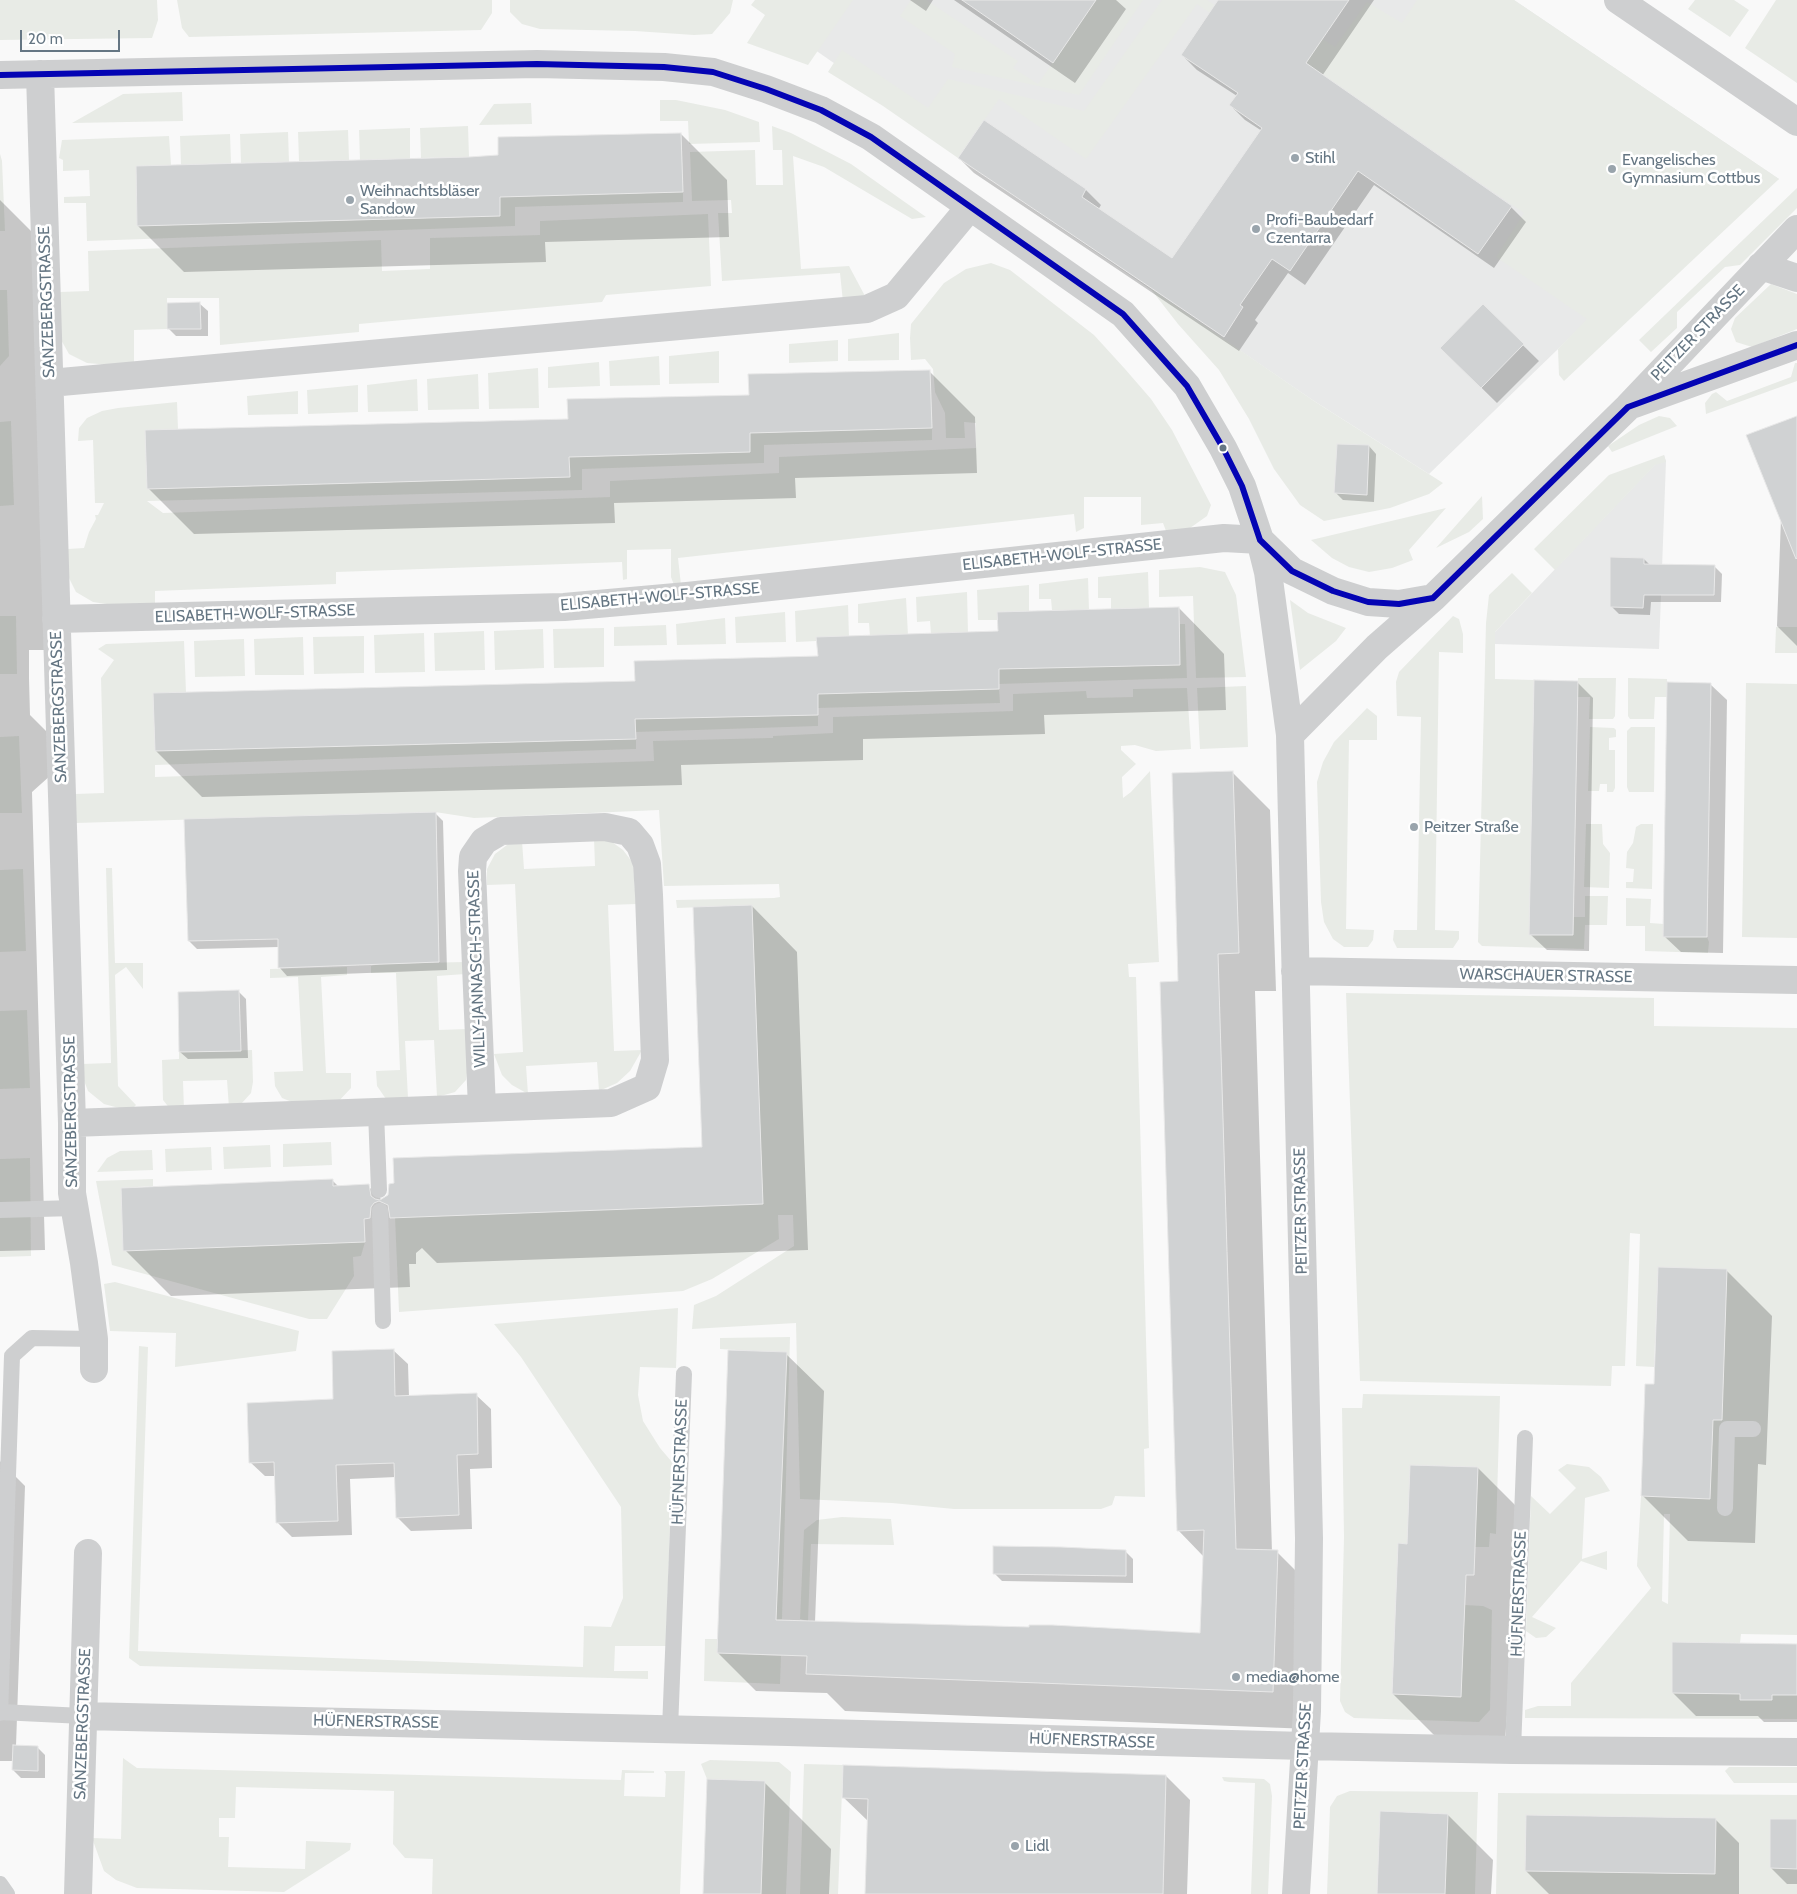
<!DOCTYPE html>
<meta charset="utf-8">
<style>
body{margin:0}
#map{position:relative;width:1797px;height:1894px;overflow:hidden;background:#f9f9f9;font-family:Cabin,sans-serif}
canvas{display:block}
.scale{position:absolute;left:20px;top:30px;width:100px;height:22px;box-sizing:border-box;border:2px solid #657683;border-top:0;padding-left:6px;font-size:15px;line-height:18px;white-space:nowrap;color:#657683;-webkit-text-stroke:4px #fff;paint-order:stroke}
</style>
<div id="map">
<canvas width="1797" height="1894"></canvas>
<div class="scale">20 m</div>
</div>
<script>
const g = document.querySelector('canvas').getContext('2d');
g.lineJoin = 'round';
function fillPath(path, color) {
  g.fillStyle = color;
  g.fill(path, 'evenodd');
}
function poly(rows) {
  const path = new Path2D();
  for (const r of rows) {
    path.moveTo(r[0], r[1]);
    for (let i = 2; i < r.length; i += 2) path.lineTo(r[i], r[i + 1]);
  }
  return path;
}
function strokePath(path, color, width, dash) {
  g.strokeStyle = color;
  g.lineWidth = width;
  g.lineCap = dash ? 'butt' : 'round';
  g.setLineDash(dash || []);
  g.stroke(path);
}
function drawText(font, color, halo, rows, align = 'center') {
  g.font = font + ' Cabin,sans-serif';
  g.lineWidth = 5;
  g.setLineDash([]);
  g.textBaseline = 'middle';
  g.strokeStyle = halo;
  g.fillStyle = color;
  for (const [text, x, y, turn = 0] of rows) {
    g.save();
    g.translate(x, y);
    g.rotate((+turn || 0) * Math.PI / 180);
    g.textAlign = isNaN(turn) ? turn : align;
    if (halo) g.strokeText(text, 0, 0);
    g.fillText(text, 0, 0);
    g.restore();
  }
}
fillPath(poly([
 [758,0,1514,0,1779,179,1588,320,1429,474,1314,401,958,158,962,152,818,52],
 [1664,455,1666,461,1659,649,1495,644,1495,632]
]), '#e8e9e9');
fillPath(poly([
 [0,0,157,0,158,20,152,38,0,40],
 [177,0,492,0,492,13,481,30,189,37,182,28],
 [510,0,733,0,730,13,712,34,694,35,635,31,540,29,522,24,510,12],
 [755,0,853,0,808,65,747,43,765,15,751,5],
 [911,0,926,0,1018,61,1013,68,1038,84,1096,0,1143,0,1079,95,952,67,955,54,900,16],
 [1162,0,1207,0,1258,34,1276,10,1335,47,1367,2,1402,23,1417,0,1514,0,1779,179,1564,381,1559,375,1558,349,1587,319,1496,257,1524,213,1307,64,1300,73,1197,4,1086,159,999,99,958,158,883,106,828,72,842,50,928,108,948,79,1084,111],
 [1695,0,1734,0,1749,10,1730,37,1688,9],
 [1776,0,1797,0,1797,83,1745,48],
 [182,92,183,121,72,123,123,94],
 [660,100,676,100,725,110,759,122,760,142,689,144,688,121,660,121],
 [531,103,532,124,479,125,494,104],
 [468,126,469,157,421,158,420,128],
 [772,126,791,133,851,164,926,217,912,219,824,167,793,156,801,269,849,266,865,296,843,302,840,273,722,281,718,213,732,213,731,200,692,201,690,152,755,150,756,185,783,185,782,150,773,150],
 [410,128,410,159,360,160,359,130],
 [348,130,349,160,299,161,298,132],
 [288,132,289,162,241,163,240,134],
 [230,134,231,163,181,165,180,136],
 [169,136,171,165,136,166,138,226,500,216,500,197,683,192,683,202,515,207,515,226,87,241,86,203,64,203,64,197,90,196,89,170,63,171,63,160,59,158,62,140],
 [0,154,2,161,5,231,0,231],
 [1797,188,1797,208,1740,265,1725,267,1677,312,1677,328,1651,352,1639,340],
 [708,214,711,286,606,295,602,302,359,324,359,332,220,345,219,298,167,298,167,329,134,330,134,367,87,363,69,354,60,338,60,292,89,291,88,251,381,240,382,271,430,269,430,238,540,235,540,221],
 [991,263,1010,270,1094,335,1125,369,1151,399,1172,430,1211,505,1207,516,1190,528,1166,531,1163,523,1141,525,1141,497,1084,497,1084,528,1076,532,1074,514,678,558,681,585,674,585,671,577,671,549,627,550,627,579,623,580,622,562,336,572,336,584,155,591,155,606,113,605,93,602,76,592,67,574,68,549,84,548,89,532,96,519,95,515,98,515,104,503,95,503,93,440,78,441,79,428,87,418,102,411,118,408,177,402,178,429,145,430,147,489,569,477,569,457,750,452,750,433,932,428,932,440,764,445,764,463,582,469,582,490,147,501,163,513,610,497,610,481,779,473,779,457,976,448,976,423,964,422,965,438,946,438,945,413,935,392,933,369,925,359,911,360,910,338,911,324,944,283,966,269],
 [1771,284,1797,294,1797,329,1752,347,1736,342,1731,329,1735,318],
 [1150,288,1314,401,1443,483,1429,494,1390,508,1324,521,1300,505,1274,469,1249,419,1219,370,1178,324],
 [0,290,7,290,9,356,0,366],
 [899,333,899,360,848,361,848,339],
 [838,340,838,361,789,363,789,344],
 [719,351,719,383,669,384,669,356],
 [659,356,660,385,610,386,609,361],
 [599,362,600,386,548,388,548,367],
 [1795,363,1797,363,1797,381,1706,414,1705,403,1712,394,1716,392,1727,401,1791,377],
 [538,368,539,408,489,409,488,373],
 [478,374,479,409,428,410,427,379],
 [417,379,418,411,368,412,367,385],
 [358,385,358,412,308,414,307,390],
 [298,391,298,414,248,415,247,396],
 [1659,416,1670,418,1677,426,1612,452,1608,446,1639,425],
 [11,421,14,505,0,506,0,422],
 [1664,455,1666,462,1655,465,1555,570,1534,549,1609,475],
 [1482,496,1483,519,1469,532,1436,548],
 [1446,508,1409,550,1413,560,1392,568,1369,572,1349,567,1332,558,1311,540],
 [1200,567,1225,572,1236,595,1246,677,1196,678,1193,596,1159,597,1159,570],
 [1148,572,1149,608,1111,609,1111,598,1098,598,1098,577],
 [1512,573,1532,593,1495,632,1495,679,1534,680,1529,934,1573,935,1574,917,1585,917,1585,896,1608,896,1607,925,1585,925,1584,949,1482,946,1478,942,1486,623,1489,595],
 [1088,578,1089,610,1052,610,1051,599,1039,599,1039,584],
 [1029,585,1029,611,997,612,997,620,978,620,977,590],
 [967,592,968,633,931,634,930,621,917,622,916,597],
 [906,598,908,635,870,636,869,623,858,623,858,604],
 [1290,600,1308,613,1346,628,1336,641,1300,670],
 [848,605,849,637,816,637,816,641,796,642,795,611],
 [785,612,786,642,736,643,735,617],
 [0,616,16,616,17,674,0,674],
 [1453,616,1459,619,1463,634,1463,653,1439,652,1435,930,1459,931,1459,939,1453,948,1397,948,1393,940,1394,930,1417,930,1421,717,1397,716,1396,682,1399,672],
 [725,618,726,644,677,645,676,624],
 [1180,624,1185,624,1187,678,999,684,999,669,1180,665],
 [666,625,667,645,614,646,614,627],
 [1776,627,1797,627,1797,653,1775,653],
 [604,628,604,667,554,668,553,629],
 [543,629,544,668,495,670,494,631],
 [484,631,485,670,435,671,434,633],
 [424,633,425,672,375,673,374,635],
 [364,636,364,673,314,674,313,637],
 [303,637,304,675,255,675,254,639],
 [244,639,245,676,195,677,194,641],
 [184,641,186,692,153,694,155,751,636,739,636,749,155,765,155,777,654,761,653,741,769,738,773,738,773,736,833,733,833,717,1013,711,1013,694,1086,691,1087,698,1133,697,1133,689,1187,688,1191,749,1156,751,1135,745,1121,746,1121,750,1136,764,1122,777,1123,798,1131,792,1150,771,1159,962,1128,964,1129,977,1136,977,1149,1448,1144,1449,1145,1497,1115,1496,1112,1505,1101,1509,954,1509,892,1503,800,1499,796,1323,692,1329,694,1305,716,1296,794,1246,793,1215,778,1215,779,1239,712,1279,683,1291,399,1312,395,1217,763,1204,752,905,677,908,676,900,774,898,780,897,779,884,664,886,659,810,474,818,435,812,76,823,75,794,104,793,101,678,114,660,98,649,106,644],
 [1578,678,1616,678,1615,716,1613,719,1589,719,1590,697,1577,697],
 [1628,678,1667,679,1667,697,1655,697,1654,719,1630,719,1628,716],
 [1746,683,1797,684,1797,938,1742,937],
 [1246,686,1248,747,1200,749,1197,688],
 [999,689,1000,703,818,708,817,694],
 [1367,708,1377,716,1377,740,1349,740,1346,929,1374,930,1373,940,1368,947,1344,947,1333,939,1324,922,1321,902,1317,782,1323,762,1334,742],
 [818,715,818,726,636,732,636,719],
 [1590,727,1614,728,1616,730,1616,737,1609,738,1609,750,1615,750,1615,788,1613,792,1607,792,1607,784,1600,784,1599,791,1588,791],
 [1631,727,1655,727,1654,792,1629,792,1627,787,1627,731],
 [19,736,22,813,0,813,0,737],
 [1586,824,1602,824,1603,844,1610,853,1609,888,1584,887],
 [1641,824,1653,824,1652,889,1626,888,1626,882,1633,882,1634,869,1626,868,1627,852,1633,843,1636,827],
 [594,838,612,842,623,850,633,863,636,904,608,905,614,1051,642,1050,630,1071,617,1083,599,1091,597,1062,526,1066,528,1094,512,1085,502,1075,494,1054,523,1052,515,884,487,885,487,869,495,854,511,842,522,841,524,869,595,866],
 [106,868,112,868,115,963,143,963,143,989,126,967,115,975,118,1086,136,1105,133,1108,119,1108,104,1104,88,1091,83,1078,82,1064,111,1063],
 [23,869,26,951,0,952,0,870],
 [1626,898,1651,899,1650,923,1664,924,1663,936,1707,937,1709,942,1708,953,1645,951,1645,926,1626,926],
 [464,962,465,974,437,976,439,1030,467,1029,468,1066,466,1080,455,1092,437,1097,434,1040,405,1041,408,1098,386,1099,377,1086,376,1071,400,1070,396,973,371,973,371,966,379,964],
 [347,967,347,975,321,977,326,1073,351,1073,351,1088,337,1103,297,1104,282,1098,275,1086,274,1072,303,1071,298,977,270,978,270,969],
 [1346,993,1654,998,1654,1026,1797,1028,1797,1635,1741,1634,1740,1643,1673,1642,1672,1693,1740,1694,1740,1700,1772,1700,1772,1695,1797,1695,1797,1719,1525,1718,1525,1710,1538,1706,1571,1706,1571,1683,1651,1588,1637,1566,1641,1496,1710,1498,1713,1420,1722,1420,1727,1270,1658,1268,1654,1367,1636,1366,1640,1234,1630,1233,1625,1366,1612,1366,1611,1386,1360,1381],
 [1664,1514,1670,1514,1668,1604,1662,1601],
 [27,1010,30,1088,0,1089,0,1011],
 [252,1050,253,1082,251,1093,242,1103,229,1108,227,1080,183,1081,184,1110,171,1110,163,1100,162,1060,179,1059,179,1052],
 [331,1142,332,1165,283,1167,283,1144],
 [270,1145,271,1167,224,1169,223,1147],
 [211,1147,212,1170,166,1172,165,1149],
 [152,1150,153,1170,97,1172,107,1158,120,1151],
 [30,1158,31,1256,0,1257,0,1159],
 [153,1179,153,1186,121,1188,124,1251,365,1242,361,1256,353,1257,354,1276,327,1319,309,1319,112,1265,96,1181],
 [115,1282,299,1331,296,1351,175,1367,176,1333,110,1331,104,1284],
 [678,1308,676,1368,640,1367,638,1395,643,1421,660,1448,672,1462,666,1646,615,1646,614,1671,648,1671,648,1679,140,1666,129,1658,139,1346,148,1347,138,1651,583,1667,584,1626,611,1627,623,1598,621,1507,521,1357,494,1324],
 [790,1337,782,1619,776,1620,786,1353,720,1349,720,1338],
 [1363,1394,1500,1396,1496,1534,1490,1533,1489,1547,1475,1547,1478,1467,1410,1465,1407,1544,1398,1544,1392,1694,1461,1697,1465,1605,1483,1606,1492,1610,1490,1710,1479,1722,1354,1718,1345,1712,1340,1701,1344,1537,1342,1408,1362,1408],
 [1567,1464,1589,1467,1601,1477,1610,1491,1585,1498,1582,1559,1607,1551,1607,1570,1581,1561,1532,1617,1556,1628,1546,1637,1536,1638,1526,1631,1531,1496,1550,1514,1576,1488,1558,1470],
 [842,1517,891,1519,894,1545,811,1544,808,1621,800,1619,804,1530,817,1520],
 [705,1639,717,1639,717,1653,781,1656,780,1684,704,1681],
 [123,1758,137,1768,621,1780,622,1770,654,1771,654,1773,625,1773,624,1796,665,1797,666,1774,664,1771,685,1771,680,1894,432,1894,433,1859,405,1858,393,1844,394,1791,236,1787,235,1818,219,1818,219,1837,229,1837,228,1867,305,1869,306,1841,351,1843,350,1850,284,1892,137,1888,116,1880,104,1871,92,1838,121,1839],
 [710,1760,779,1762,791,1772,786,1894,761,1894,765,1781,707,1779,701,1764],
 [804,1764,843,1765,838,1894,800,1894],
 [1729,1767,1797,1767,1797,1783,1734,1783,1725,1771],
 [1222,1777,1264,1779,1270,1784,1272,1796,1268,1894,1251,1894,1255,1783,1229,1782,1224,1781],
 [1350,1791,1478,1792,1475,1894,1445,1894,1448,1814,1380,1811,1377,1894,1327,1894,1330,1807,1337,1796],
 [1498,1793,1797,1795,1797,1819,1770,1819,1770,1868,1797,1869,1797,1894,1496,1894],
 [1526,1815,1715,1818,1715,1874,1525,1871]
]), '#e8ebe6');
fillPath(poly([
 [910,0,933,0,926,11],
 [954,0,1116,0,1126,9,1075,83],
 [1219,0,1374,0,1322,76,1511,207,1526,222,1494,268,1374,185,1305,285,1288,273,1255,320,1258,323,1239,351,974,173,959,158,985,122,1086,190,1101,205,1098,210,1172,260,1262,131,1245,120,1230,105,1237,96,1197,70,1182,55],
 [681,134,727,180,729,237,545,242,546,262,184,272,138,226,500,156],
 [0,200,35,235,46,650,29,650,29,678,30,715,51,736,51,775,32,792,45,1250,0,1251],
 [200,304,208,311,208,336,176,336,168,328],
 [1483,306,1539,361,1497,403,1441,348],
 [929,371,975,417,977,473,795,478,796,498,614,503,615,523,194,534,148,488,569,420],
 [1797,417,1797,646,1777,626,1781,518],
 [1369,446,1376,454,1374,502,1343,500,1336,493],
 [1644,559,1650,565,1714,566,1722,574,1721,602,1651,602,1650,615,1619,614,1611,606],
 [1179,608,1224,654,1226,710,1044,715,1045,734,863,739,863,760,681,765,682,785,202,797,156,751,636,682],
 [1577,682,1593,698,1589,951,1547,950,1530,934],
 [1710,684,1727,700,1723,953,1681,952,1664,936],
 [1232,772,1270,810,1276,991,1255,991,1272,1552,1277,1552,1315,1590,1310,1729,845,1711,827,1693,756,1691,718,1653,786,1354,824,1391,815,1622,1201,1634,1204,1557,1178,1530,1180,983],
 [435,813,443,821,447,970,287,976,280,968,279,947,197,949,189,941],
 [752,906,797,952,808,1250,437,1263,422,1248,416,1253,416,1264,409,1264,410,1287,171,1296,125,1250,332,1180,339,1187,368,1186,382,1200,703,1148],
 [239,992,246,999,248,1058,188,1059,180,1052],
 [1727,1271,1772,1316,1766,1465,1758,1464,1755,1543,1688,1541,1643,1496,1655,1385],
 [393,1350,408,1364,409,1397,476,1395,491,1409,492,1468,470,1469,472,1529,411,1531,397,1517,396,1477,350,1479,352,1535,292,1537,277,1522,276,1476,265,1476,250,1462,335,1401],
 [0,1461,25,1486,16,1746,37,1747,45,1755,45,1778,21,1778,13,1770,14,1761,0,1761],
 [1411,1466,1478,1468,1523,1513,1505,1741,1438,1739,1393,1694,1408,1545],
 [1126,1552,1133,1559,1133,1583,1002,1581,994,1573],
 [1797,1645,1797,1722,1764,1722,1758,1716,1696,1716,1673,1693],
 [1166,1776,1190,1800,1187,1894,866,1894,868,1821,843,1797],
 [764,1782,831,1849,829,1894,704,1894],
 [1448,1815,1493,1860,1491,1894,1378,1894],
 [1715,1819,1739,1843,1739,1894,1549,1894,1526,1871],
 [1797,1820,1797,1884,1787,1884,1771,1868]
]), '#0003');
const building = poly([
 [962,0,1096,0,1053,63,962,0],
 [1218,0,1349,0,1306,63,1512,206,1478,254,1358,171,1290,271,1272,259,1240,305,1243,307,1224,337,958,158,984,120,1086,189,1082,197,1172,258,1262,128,1229,105,1238,93,1181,55,1218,0],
 [681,133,683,192,500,197,500,216,137,226,136,166,469,157,498,155,498,137,681,133],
 [200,302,201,329,167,329,167,303,200,302],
 [1483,304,1524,344,1481,388,1440,348,1483,304],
 [930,370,932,428,750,433,750,452,569,457,570,477,147,489,145,430,568,419,567,399,749,395,748,374,930,370],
 [1797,416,1797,558,1796,559,1746,435,1797,416],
 [1337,444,1369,445,1367,495,1334,493,1337,444],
 [1610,557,1644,558,1644,564,1715,565,1714,595,1644,595,1643,608,1610,607,1610,557],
 [1179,607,1180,665,999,669,999,689,818,694,818,715,635,719,636,739,155,751,153,693,635,681,634,661,818,656,816,637,998,631,997,612,1179,607],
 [1534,680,1578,681,1573,935,1529,935,1534,680],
 [1667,682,1711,683,1707,937,1663,937,1667,682],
 [1233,771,1239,953,1218,954,1236,1549,1278,1550,1273,1692,806,1674,807,1656,717,1653,728,1350,787,1352,776,1620,1029,1627,1029,1625,1052,1625,1200,1633,1204,1530,1177,1531,1160,982,1178,981,1172,773,1233,771],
 [436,812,439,962,278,968,278,939,188,941,184,819,436,812],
 [752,905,763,1204,390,1218,388,1205,379,1201,374,1203,371,1207,370,1218,364,1219,365,1242,123,1251,121,1188,333,1179,333,1186,369,1184,371,1196,375,1199,380,1200,388,1195,389,1184,394,1183,393,1158,702,1147,693,907,752,905],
 [239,990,241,1051,179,1052,178,992,239,990],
 [1658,1267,1727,1269,1722,1420,1713,1420,1710,1499,1641,1496,1645,1384,1654,1384,1658,1267],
 [394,1349,395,1396,477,1393,478,1454,457,1455,459,1515,396,1518,394,1463,336,1465,338,1521,276,1523,274,1462,249,1463,247,1403,333,1399,332,1351,394,1349],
 [1410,1465,1478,1467,1474,1575,1466,1575,1461,1697,1392,1694,1398,1543,1407,1544,1410,1465],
 [993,1546,1061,1547,1126,1550,1126,1576,993,1574,993,1546],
 [1672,1642,1797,1644,1797,1695,1772,1695,1772,1700,1740,1700,1740,1694,1672,1693,1672,1642],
 [13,1745,38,1746,38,1771,12,1770,13,1745],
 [843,1765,1166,1775,1163,1894,865,1894,868,1799,842,1798,843,1765],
 [707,1779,765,1781,761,1894,703,1894,707,1779],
 [1380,1811,1448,1814,1445,1894,1377,1894,1380,1811],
 [1526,1815,1716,1818,1715,1874,1525,1871,1526,1815],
 [1770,1819,1797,1819,1797,1869,1770,1868,1770,1819]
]);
fillPath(building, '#d0d2d3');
strokePath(building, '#e8e8e8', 1);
strokePath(poly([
 [376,1112,379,1190],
 [0,1210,75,1208],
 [380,1211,383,1321],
 [1725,1508,1727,1429,1753,1429],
 [0,1712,83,1716],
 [0,1713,12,1356,32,1338,94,1339],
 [670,1729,684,1374],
 [1513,1750,1525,1438],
 [0,1884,7,1894]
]), '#cecfd0', 16);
strokePath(poly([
 [1618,0,1797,122],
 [40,74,72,1123,72,1193,84,1263,94,1339,94,1369],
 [0,75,537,64,664,67,713,72,766,89,821,110,871,137,1123,314,1187,386,1223,448,1242,486,1260,540,1268,572,1290,735,1309,1538,1307,1711,1296,1894],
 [1761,266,1797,278],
 [50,383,867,309,896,296,970,207],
 [1634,404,1797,345],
 [56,619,564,607,687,596,1224,538,1260,540,1292,571,1333,591,1368,602,1399,604,1433,598],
 [1290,735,1377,647,1433,598,1628,407,1797,229],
 [1295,971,1797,980],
 [72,1123,376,1112,482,1108,611,1103,647,1087,655,1060,649,895,647,864,640,845,629,832,605,827,501,831,484,841,473,857,472,871,482,1108],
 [83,1716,788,1732,1305,1746,1513,1750,1797,1752],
 [78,1894,88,1553]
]), '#cecfd0', 28);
strokePath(poly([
 [0,75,537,64,664,67,713,72,766,89,821,110,871,137,1123,314,1187,386,1223,448,1242,486,1260,540,1292,571,1333,591,1368,602,1399,604,1433,598],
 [1433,598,1628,407,1797,345]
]), '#0404b4', 6);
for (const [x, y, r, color] of [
 [1295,158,5,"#99a4ac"],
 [1612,169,5,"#99a4ac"],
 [350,200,5,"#99a4ac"],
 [1256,229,5,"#99a4ac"],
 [1223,448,4.5,"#657683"],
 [1414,827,5,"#99a4ac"],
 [1236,1677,5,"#99a4ac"],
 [1015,1846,5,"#99a4ac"]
]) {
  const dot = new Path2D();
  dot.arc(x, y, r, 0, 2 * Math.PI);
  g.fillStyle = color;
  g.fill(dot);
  strokePath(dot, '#fff', 2);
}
drawText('16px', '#657683', '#fff', [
 ["Stihl",1305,158],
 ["Evangelisches",1622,160],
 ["Gymnasium Cottbus",1622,178],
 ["Weihnachtsbläser",360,191],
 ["Sandow",360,209],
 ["Profi-Baubedarf",1266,220],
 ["Czentarra",1266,238],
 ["Peitzer Straße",1424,827],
 ["media@home",1246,1677],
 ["Lidl",1025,1846]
], 'left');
drawText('16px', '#657683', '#fff', [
 ["SANZEBERGSTRASSE",47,302,-92],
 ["PEITZER STRASSE",1698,333,-46],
 ["ELISABETH-WOLF-STRASSE",1062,555,-6],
 ["ELISABETH-WOLF-STRASSE",660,597,-5],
 ["ELISABETH-WOLF-STRASSE",255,614,-2],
 ["SANZEBERGSTRASSE",59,707,-92],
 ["WILLY-JANNASCH-STRASSE",477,969,-92],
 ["WARSCHAUER STRASSE",1546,976,1],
 ["SANZEBERGSTRASSE",71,1112,-91],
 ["PEITZER STRASSE",1301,1211,-91],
 ["HÜFNERSTRASSE",680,1462,-88],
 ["HÜFNERSTRASSE",1519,1594,-88],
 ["HÜFNERSTRASSE",376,1722,1],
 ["SANZEBERGSTRASSE",83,1724,-88],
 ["HÜFNERSTRASSE",1092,1741,2],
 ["PEITZER STRASSE",1303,1766,-87]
]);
</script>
